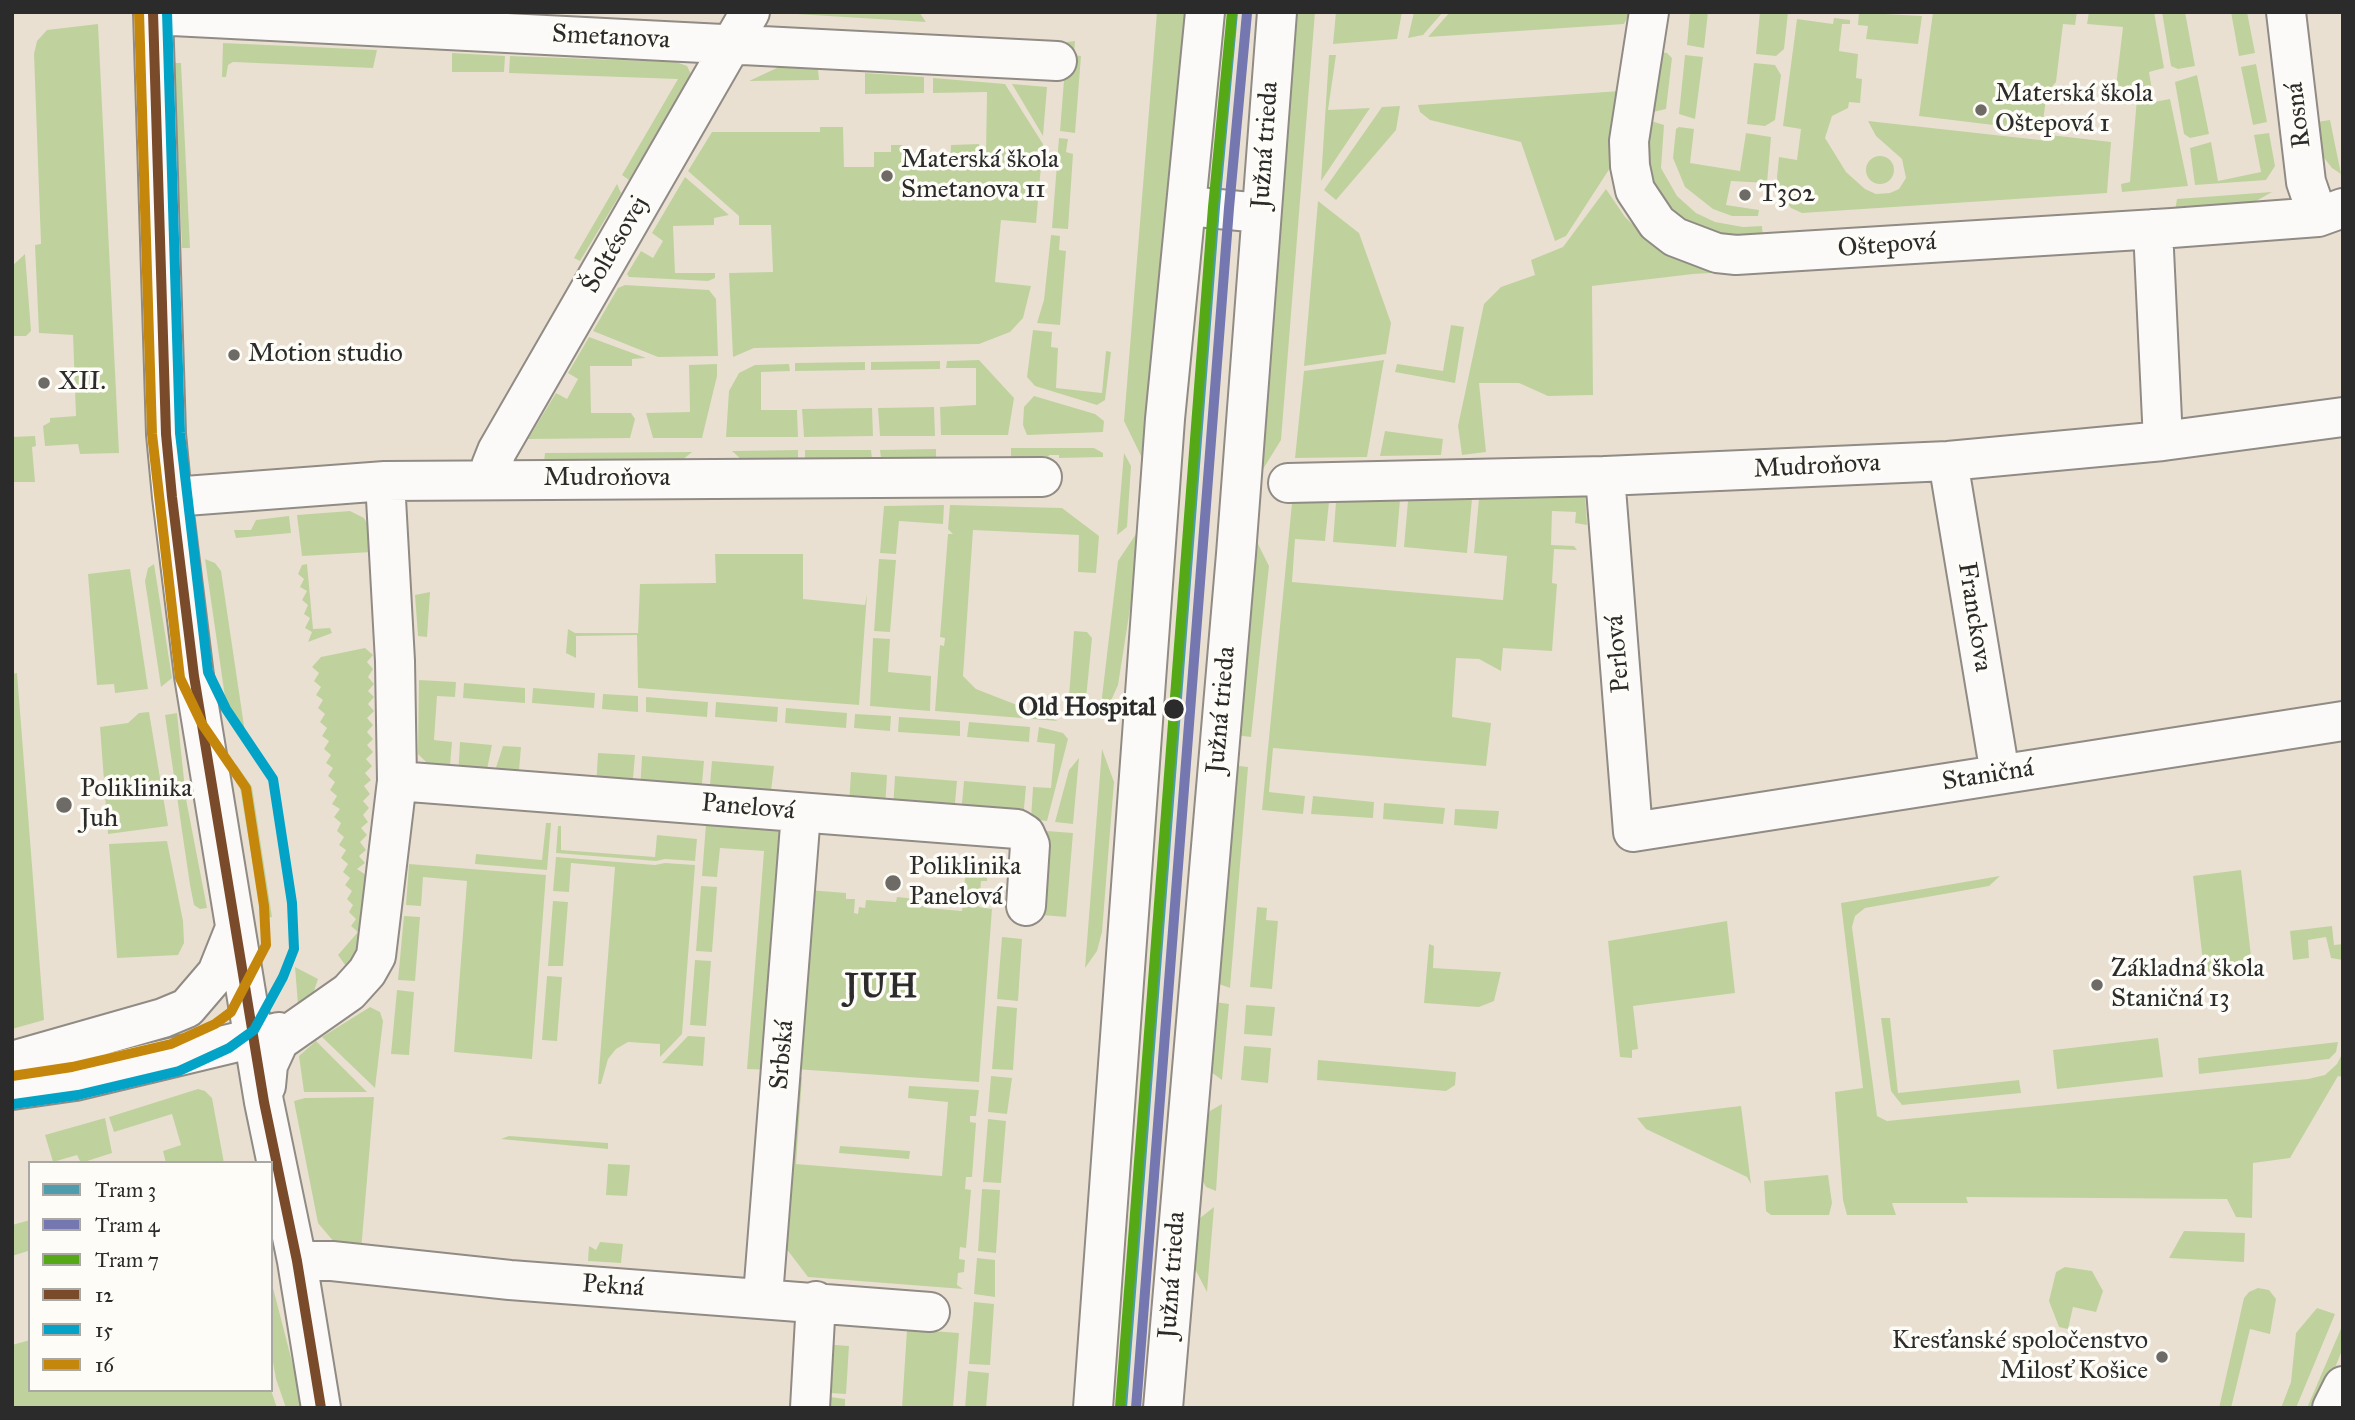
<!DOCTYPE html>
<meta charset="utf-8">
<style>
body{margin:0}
#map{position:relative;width:2355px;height:1420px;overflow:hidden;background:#eae0d2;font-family:"IM FELL Great Primer",serif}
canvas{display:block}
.frame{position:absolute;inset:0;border:14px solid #2b2b2b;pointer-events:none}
.legend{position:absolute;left:28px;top:1161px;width:245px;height:231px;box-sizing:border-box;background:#fdfcf7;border:2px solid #a9a8a5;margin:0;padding:9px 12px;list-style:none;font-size:21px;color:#2b2b2b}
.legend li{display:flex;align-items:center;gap:14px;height:35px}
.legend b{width:35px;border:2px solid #a9a8a5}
</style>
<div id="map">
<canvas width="2355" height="1420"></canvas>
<div class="frame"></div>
<ul class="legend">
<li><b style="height:9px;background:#4d9dad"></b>Tram 3</li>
<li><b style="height:9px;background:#7477b0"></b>Tram 4</li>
<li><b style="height:9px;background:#55a917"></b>Tram 7</li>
<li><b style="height:9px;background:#7a4b2a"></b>12</li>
<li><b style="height:9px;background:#02a3c6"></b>15</li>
<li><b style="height:9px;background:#c4870b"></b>16</li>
</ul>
</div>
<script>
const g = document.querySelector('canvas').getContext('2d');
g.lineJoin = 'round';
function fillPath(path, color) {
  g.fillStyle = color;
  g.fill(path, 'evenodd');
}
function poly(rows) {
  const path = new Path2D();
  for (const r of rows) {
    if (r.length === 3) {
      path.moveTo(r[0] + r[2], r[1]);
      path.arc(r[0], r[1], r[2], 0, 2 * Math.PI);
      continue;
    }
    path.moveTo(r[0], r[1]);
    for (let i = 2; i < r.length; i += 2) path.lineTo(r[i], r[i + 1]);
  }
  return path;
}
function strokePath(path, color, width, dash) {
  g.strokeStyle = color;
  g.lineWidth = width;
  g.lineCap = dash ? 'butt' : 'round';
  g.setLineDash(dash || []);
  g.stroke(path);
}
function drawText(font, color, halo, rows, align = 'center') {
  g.font = font + ' "IM FELL Great Primer",serif';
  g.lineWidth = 7;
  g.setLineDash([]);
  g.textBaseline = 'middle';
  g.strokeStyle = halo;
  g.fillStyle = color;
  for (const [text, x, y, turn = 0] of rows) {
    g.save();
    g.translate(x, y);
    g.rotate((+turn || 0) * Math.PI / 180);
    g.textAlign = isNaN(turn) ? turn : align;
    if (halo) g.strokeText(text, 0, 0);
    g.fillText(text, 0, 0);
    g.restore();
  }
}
fillPath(poly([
 [801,12,919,12,926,22,796,14],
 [1157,12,1189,12,1144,462,1124,421],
 [1290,12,1315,12,1281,440,1260,474,1256,540,1269,566,1251,737,1234,735],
 [1336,12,1402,12,1397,39,1333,44],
 [1414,12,1443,12,1423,35,1408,38],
 [1450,12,1630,12,1624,24,1428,37],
 [1690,12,1708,12,1704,48,1687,45],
 [1760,12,1788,12,1784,49,1776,56,1756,54],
 [1847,12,1922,16,1918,44,1866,39,1868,26,1858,25,1859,13],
 [1933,12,2077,12,2075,25,2063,24,2056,82,2047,92,2043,121,2035,130,1919,116],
 [2089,12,2154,12,2164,68,2149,72,2154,102,2170,99,2188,186,2122,192,2121,184,2130,182,2137,98,2115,95,2123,27,2087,24],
 [2162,12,2185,12,2195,66,2178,69,2171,66],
 [2231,12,2247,12,2255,53,2239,56],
 [1834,18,1850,20,1850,24,1842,24,1839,51,1858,54,1856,78,1862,79,1860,103,1849,102,1848,108,1832,116,1825,138,1846,172,1865,189,1876,194,1890,193,1899,189,1906,178,1902,159,1876,136,1868,121,2049,141,2050,135,2111,142,2107,193,1802,213,1791,208,1779,194,1777,177,1779,157,1797,160,1801,129,1783,126,1797,19,1833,24],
 [98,24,119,453,80,454,78,444,45,446,43,426,50,422,50,418,76,416,73,335,39,333,35,245,41,244,34,54,37,41,47,30],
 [1075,41,1074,55,1081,56,1075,133,1060,131,1067,42],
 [223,43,377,50,373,68,233,62,228,65,226,77,222,77],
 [1655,51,1667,53,1672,58,1666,109,1649,113],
 [452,53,505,56,504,72,452,72],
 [1329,55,1336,55,1328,110,1370,108,1321,181],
 [1685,55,1703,57,1695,119,1679,114],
 [510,56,676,62,687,66,691,74,629,180,622,175,678,79,509,73],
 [174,63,181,63,190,248,182,248],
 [1754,63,1775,65,1781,75,1775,120,1765,126,1747,124],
 [2256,64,2267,122,2253,125,2241,67],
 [779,67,818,69,819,80,749,81],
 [865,73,924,77,924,93,865,94],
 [2197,75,2209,134,2190,138,2184,134,2175,82],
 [933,78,1005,84,1043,144,1036,223,1001,220,995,282,1031,286,1023,318,1010,332,979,344,754,348,733,357,729,273,773,272,771,225,739,225,739,216,688,171,712,132,820,132,820,127,843,127,844,167,874,167,874,152,891,152,891,145,908,145,908,154,913,154,914,165,950,166,951,145,979,144,980,153,986,153,987,92,933,93],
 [1012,84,1047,87,1043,136],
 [1620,91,1610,168,1566,236,1555,241,1521,142,1430,120,1420,112,1418,105],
 [1400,106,1396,130,1336,200,1324,190,1382,107],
 [1648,120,1664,125,1661,168,1677,196,1696,213,1715,222,1743,227,1762,226,1763,238,1735,238,1683,226,1648,182],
 [2330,120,2341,174,2332,168,2317,149,2310,123],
 [1679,127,1694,129,1690,163,1740,171,1746,133,1771,137,1767,183,1731,181,1726,205,1759,210,1758,216,1732,216,1713,209,1685,187,1673,158,1676,129],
 [2269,133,2275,166,2266,180,2195,185,2190,148,2211,142,2218,181,2261,172,2254,135],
 [1059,138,1068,139,1066,152,1073,154,1068,229,1052,228],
 [1880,170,14],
 [685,177,729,215,714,218,714,225,673,226,675,273,715,273,715,278,708,281,629,277,627,274,641,251,653,258,663,241,652,233],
 [617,184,621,193,580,261,574,258],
 [1606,189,1625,217,1653,244,2130,245,2133,250,1693,274,1592,286,1593,395,1548,396,1519,383,1479,383,1486,452,1462,455,1458,426,1484,304,1501,287,1535,275,1531,260,1563,247],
 [2272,192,2249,205,2175,211,2177,199],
 [1318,201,1359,233,1391,323,1386,354,1304,366],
 [1051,235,1060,236,1059,250,1066,251,1060,325,1037,323,1044,300],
 [25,254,31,331,26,336,12,336,12,266],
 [625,285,709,290,716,299,718,356,658,357,593,331,618,288],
 [1451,325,1464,327,1455,383,1395,372,1397,364,1443,371],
 [1033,330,1052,332,1051,347,1058,348,1056,388,1102,393,1106,351,1111,352,1105,400,1097,405,1035,386,1027,377],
 [589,337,646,358,632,359,632,366,590,366,591,413,631,413,635,419,630,438,528,439,556,393,567,399,578,379,568,373],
 [979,360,1014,398,1008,435,941,435,940,407,976,405,976,368,946,368,947,361],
 [1384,360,1367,457,1295,458,1304,371],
 [940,361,940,369,871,370,871,362],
 [865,362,865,370,795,371,795,363],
 [717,364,717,376,702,438,653,438,646,413,690,412,689,365],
 [789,364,790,371,761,372,761,410,797,410,798,437,726,437,729,391,739,373,755,365],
 [1034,396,1095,414,1104,421,1103,432,1027,435,1023,425,1024,407],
 [934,407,935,436,880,436,878,408],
 [872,408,873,436,804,437,802,409],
 [1385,431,1443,439,1441,455,1380,456],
 [35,436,36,446,32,447,35,482,12,482,12,437],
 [1011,448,1094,448,1103,453,1103,457,1059,458,1059,455,1049,455,1048,458,1011,458],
 [936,449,936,458,881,459,880,450],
 [798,450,798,459,742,460,732,451],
 [805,450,871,450,872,459,805,459],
 [692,452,681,461,544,462,545,453],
 [1124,453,1131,466,1127,527,1117,535],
 [1585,493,1587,525,1575,523,1576,512,1552,511,1551,545,1574,546,1577,550,1554,549,1552,583,1557,584,1552,651,1503,648,1501,671,1479,659,1456,658,1452,717,1491,723,1486,766,1273,748,1269,792,1305,796,1303,814,1262,810,1292,503,1329,502,1325,541,1295,539,1292,582,1503,600,1507,556,1474,553,1479,499],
 [1472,499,1467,553,1404,547,1408,501],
 [1400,500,1396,547,1333,542,1336,502],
 [944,505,943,524,899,521,896,554,880,553,884,506],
 [950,505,1062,508,1099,536,1096,573,1078,572,1079,535,973,530,963,676,976,689,1058,721,935,711,940,645,944,646,945,638,940,637,948,534,953,534,948,529],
 [350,511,364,518,368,525,372,552,302,556,297,515],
 [289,516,291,533,236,538,234,530,251,530,256,520],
 [1138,531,1138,558,1118,685,1110,703,1104,704,1102,697,1118,561],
 [715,554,803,554,803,599,865,605,867,594,859,705,638,688,637,635,576,636,576,658,566,653,568,629,575,633,638,633,640,584,716,583],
 [205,559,215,563,221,571,247,746,225,697],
 [879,559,896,560,890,632,874,631],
 [154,564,172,678,161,687,145,581,148,568],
 [307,564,313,629,330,628,332,633,308,642,312,632,305,628,310,618,304,614,308,605,302,600,307,591,300,587,304,579,298,574,302,565],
 [130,569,148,689,115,693,114,684,97,685,88,574],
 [430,592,427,637,418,636,415,595],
 [1074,631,1087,632,1092,638,1085,709,1076,705,1069,696],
 [873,638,890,639,888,672,931,676,930,711,870,706],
 [365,648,373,655,367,662,373,669,368,677,374,684,368,691,374,697,368,704,374,711,367,718,373,725,367,732,373,739,367,745,373,752,366,759,372,766,365,773,371,780,364,786,370,794,363,801,369,808,363,815,368,822,361,828,367,835,360,842,366,850,359,856,365,863,357,869,369,877,377,908,348,969,338,955,358,932,351,926,356,919,349,912,353,905,347,899,352,891,345,885,350,878,343,872,348,864,341,858,346,850,339,845,344,837,337,831,341,823,334,817,340,809,332,804,337,796,330,790,335,782,328,776,333,768,326,763,331,755,324,749,329,741,322,736,327,728,320,722,325,714,318,708,323,700,316,695,321,687,314,681,319,673,312,667,321,657],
 [17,673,44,1020,12,1029,12,674],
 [419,680,456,682,455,697,437,696,434,740,452,742,449,777,434,770,418,754],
 [464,683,525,688,525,703,463,698],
 [533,688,595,693,594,708,532,703],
 [603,694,638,696,638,712,602,709],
 [646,697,708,702,707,717,646,712],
 [716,702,778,707,777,722,715,717],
 [786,708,847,713,846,728,785,723],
 [149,712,168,826,108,834,100,727,128,723,139,713],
 [177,713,186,799,207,908,200,909,194,905,190,885,165,715],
 [855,714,891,716,890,731,854,728],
 [899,717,960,721,960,736,898,732],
 [969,722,1030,727,1029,742,967,737],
 [1039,727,1063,733,1068,739,1047,821,1031,819,1033,787,1051,788,1055,744,1037,742],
 [460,742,492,745,485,779,458,777],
 [503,746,521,747,518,782,492,780],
 [1102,749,1114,782,1102,932,1097,951,1085,968],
 [598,753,635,755,632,790,596,788],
 [642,756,704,761,701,795,640,791],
 [1079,758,1073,824,1055,822,1069,770],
 [712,761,774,766,770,800,709,796],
 [236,764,252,787,272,917,262,918],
 [1231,765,1248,767,1230,988,1219,984,1214,974],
 [851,772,887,775,885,809,849,806],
 [895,776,957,781,954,814,893,809],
 [964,781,1026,786,1023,819,961,814],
 [1313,796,1374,802,1373,818,1311,814],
 [1384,803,1445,808,1443,824,1383,819],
 [1455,809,1499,811,1497,829,1454,825],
 [707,811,784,826,774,1070,747,1069,764,851,720,848,717,877,702,876],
 [546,823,551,823,547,870,475,864,476,854,542,860],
 [558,826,561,826,561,850,655,857,657,835,697,839,695,861,665,859,656,861,556,853],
 [1047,831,1073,833,1066,917,1042,915],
 [167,841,183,921,184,943,178,955,117,958,109,844],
 [556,857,655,865,665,863,695,865,682,1034,660,1057,660,1044,628,1042,616,1049,608,1059,601,1084,598,1084,615,867,571,863,569,892,553,891],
 [409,864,546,875,532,1059,454,1052,467,881,423,877,421,906,406,905],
 [966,867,988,868,987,881,981,881,979,907,992,909,979,1082,795,1069,809,890,846,893,846,899,855,899,854,913,858,914,859,907,865,908,866,900,896,902,897,897,927,900,927,908,962,911],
 [2241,870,2253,973,2205,979,2193,876],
 [2000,876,1989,886,1865,908,1855,916,1852,927,1877,1116,1887,1121,2308,1079,2325,1075,2337,1064,2343,1052,2343,1077,2338,1076,2290,1158,2253,1163,2252,1218,2236,1217,2227,1199,1966,1197,1968,1203,1892,1203,1896,1215,1847,1215,1843,1200,1835,1092,1863,1088,1841,903],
 [701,886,717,887,712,952,696,951],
 [553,901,568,902,563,966,548,966],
 [1257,907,1267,908,1266,920,1278,921,1272,989,1250,987],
 [404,916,420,917,415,981,398,980],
 [1727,921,1735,993,1633,1006,1638,1049,1632,1050,1632,1058,1620,1057,1608,941],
 [2332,926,2334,945,2343,944,2343,960,2331,958,2326,937,2308,940,2309,958,2293,960,2290,931],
 [1002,937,1022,939,1018,1001,997,999],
 [1429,944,1434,946,1433,968,1501,972,1494,1001,1479,1007,1424,1003],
 [695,960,711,961,706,1026,690,1025],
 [295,967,318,979,312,997,298,1005],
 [547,976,562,977,557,1041,542,1040],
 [397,990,414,992,409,1055,391,1054],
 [1215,1002,1229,1004,1222,1080,1211,1072,1205,1060],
 [1246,1005,1275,1007,1272,1036,1244,1034],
 [997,1006,1017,1008,1013,1070,992,1069],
 [370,1007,380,1012,383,1021,375,1088,322,1037],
 [1881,1018,1890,1018,1898,1093,2019,1080,2021,1093,1902,1105,1891,1091],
 [688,1036,705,1037,703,1066,662,1063],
 [2158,1038,2163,1077,2057,1089,2053,1050],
 [316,1041,367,1092,304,1092,299,1056],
 [2338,1042,2336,1052,2329,1059,2199,1074,2198,1058],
 [1244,1046,1271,1048,1268,1083,1241,1080],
 [1318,1060,1456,1072,1455,1085,1446,1091,1317,1080],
 [991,1076,1012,1078,1007,1114,988,1112],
 [795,1077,802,1077,796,1164,942,1176,948,1102,908,1098,909,1086,979,1090,976,1116,970,1116,970,1122,976,1123,972,1177,966,1177,965,1189,971,1190,966,1248,960,1247,959,1259,965,1260,964,1272,958,1273,957,1285,963,1289,808,1277,782,1243],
 [198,1089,205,1091,212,1098,224,1163,166,1163,163,1151,181,1145,172,1114,114,1132,109,1117],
 [374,1097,361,1251,334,1242,318,1223,294,1101,305,1098],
 [1222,1104,1216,1191,1206,1187,1201,1178,1205,1122,1210,1111],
 [1741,1106,1751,1184,1747,1177,1646,1129,1637,1118],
 [105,1118,112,1153,81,1163,77,1155,53,1162,45,1135],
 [988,1119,1006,1121,1001,1183,983,1182],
 [509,1136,608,1143,608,1149,501,1139],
 [840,1146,910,1151,909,1159,839,1153],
 [608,1164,630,1165,627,1196,606,1195],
 [1828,1175,1832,1203,1829,1215,1771,1215,1766,1211,1764,1181],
 [982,1189,1000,1190,996,1253,978,1251],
 [1214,1207,1207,1292,1195,1269,1200,1218],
 [30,1220,30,1255,28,1251,12,1256,12,1225],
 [2184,1231,2245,1233,2244,1262,2169,1258],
 [600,1242,623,1244,621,1263,588,1261,589,1246,596,1250],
 [977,1258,995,1260,995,1297,974,1294],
 [2065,1267,2092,1271,2103,1291,2096,1312,2073,1307,2068,1329,2059,1327,2049,1301,2056,1272],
 [271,1280,299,1389,302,1408,286,1408,276,1379,271,1351],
 [2258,1288,2269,1290,2276,1299,2270,1334,2250,1329,2231,1408,2219,1408,2244,1298,2249,1292],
 [974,1302,994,1304,990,1365,969,1364],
 [2317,1308,2335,1314,2296,1408,2281,1408,2291,1382,2296,1333],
 [2343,1324,2343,1348,2332,1375,2317,1408,2307,1408],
 [907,1329,959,1333,953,1408,902,1408],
 [30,1340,30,1390,271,1390,277,1408,12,1408,12,1345],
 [822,1344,849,1346,846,1394,830,1393,830,1397,845,1399,845,1408,817,1408],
 [968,1371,989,1373,986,1408,965,1408]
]), '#bfd29e');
const minor = poly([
 [153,12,166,434,172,497,194,676,264,1102,297,1261,321,1408],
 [1649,12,1629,141,1630,166,1635,190,1657,223,1675,237,1717,253,1736,255,2172,228,2318,217,2343,208],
 [2286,12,2306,182,2318,217],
 [153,15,1057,61],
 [1187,206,1261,213],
 [2153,229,2163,441],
 [1948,461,2000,774],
 [1605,476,1633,832,2343,721],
 [491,480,491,466,497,451,750,12],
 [1288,483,1605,476,1948,461,2163,441,2343,417],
 [172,497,385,481,1042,477],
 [397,781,1017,829,1025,834,1030,845,1026,906],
 [12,1061,163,1018,187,1008,217,973,235,928],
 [266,1086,268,1065,279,1041,349,992,367,972,376,956,397,781,395,661,385,481],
 [12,1090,75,1081,279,1032],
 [297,1261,332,1261,510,1280,930,1312],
 [763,1296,801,813],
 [810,1408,816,1301],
 [1093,1408,1165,419,1205,12],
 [1163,1408,1236,554,1277,12],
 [2332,1408,2343,1386]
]);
strokePath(minor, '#908b84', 42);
strokePath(minor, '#fcfaf8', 38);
strokePath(poly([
 [153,12,166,434,172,497,194,676,264,1102,297,1261,321,1408]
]), '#7a4b2a', 10);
strokePath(poly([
 [14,1104,78,1095,179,1071,229,1048,254,1030,283,977,294,949,292,903,273,779,226,709,208,672,180,433,167,12]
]), '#02a3c6', 10);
strokePath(poly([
 [12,1076,72,1067,171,1044,215,1024,231,1012,266,945,264,906,246,788,202,724,180,678,152,434,139,12]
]), '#c4870b', 10);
strokePath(poly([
 [1122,1408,1215,207,1233,12]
]), '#4d9dad', 10);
strokePath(poly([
 [1136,1408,1229,208,1247,13]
]), '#7477b0', 10);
strokePath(poly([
 [1120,1407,1213,207,1232,12]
]), '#55a917', 10);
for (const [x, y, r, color] of [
 [1981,110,7,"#6e6a65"],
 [887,176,7,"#6e6a65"],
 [1745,195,7,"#6e6a65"],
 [234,355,7,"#6e6a65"],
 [44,383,7,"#6e6a65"],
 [1174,709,11,"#2b2b2b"],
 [64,805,9,"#6e6a65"],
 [893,883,9,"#6e6a65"],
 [2097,985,7,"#6e6a65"],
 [2162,1357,7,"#6e6a65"]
]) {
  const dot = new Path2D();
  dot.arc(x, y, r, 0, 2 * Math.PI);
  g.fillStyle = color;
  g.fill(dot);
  strokePath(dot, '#fdfcf7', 2.5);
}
drawText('26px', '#2b2b2b', '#fdfcf7', [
 ["Smetanova",611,38,3],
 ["Rosná",2299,115,-97],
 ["Južná trieda",1266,145,-86],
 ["Šoltésovej",616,245,-60],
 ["Oštepová",1887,246,-4],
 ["Mudroňova",1817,467,-3],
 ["Mudroňova",607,479],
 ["Franckova",1974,617,81],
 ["Perlová",1619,654,-95],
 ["Južná trieda",1222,710,-85],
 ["Staničná",1988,776,-9],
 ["Panelová",748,808,5],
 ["Srbská",783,1055,-85],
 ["Južná trieda",1173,1275,-86],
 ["Pekná",613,1287,4]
]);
drawText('26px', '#2b2b2b', '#fdfcf7', [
 ["Materská škola",1995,95],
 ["Oštepová 1",1995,125],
 ["Materská škola",901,161],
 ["Smetanova 11",901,191],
 ["T302",1759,195],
 ["Motion studio",248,355],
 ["XII.",58,383],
 ["Poliklinika",80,790],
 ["Juh",80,820],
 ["Poliklinika",909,868],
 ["Panelová",909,898],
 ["Základná škola",2111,970],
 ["Staničná 13",2111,1000],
 ["Kresťanské spoločenstvo",2148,1342,"right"],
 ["Milosť Košice",2148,1372,"right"]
], 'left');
drawText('bold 26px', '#2b2b2b', '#fdfcf7', [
 ["Old Hospital",1156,709]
], 'right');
g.letterSpacing = '2px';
drawText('bold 33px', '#2b2b2b', '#fdfcf7', [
 ["JUH",882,989]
]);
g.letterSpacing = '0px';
</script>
